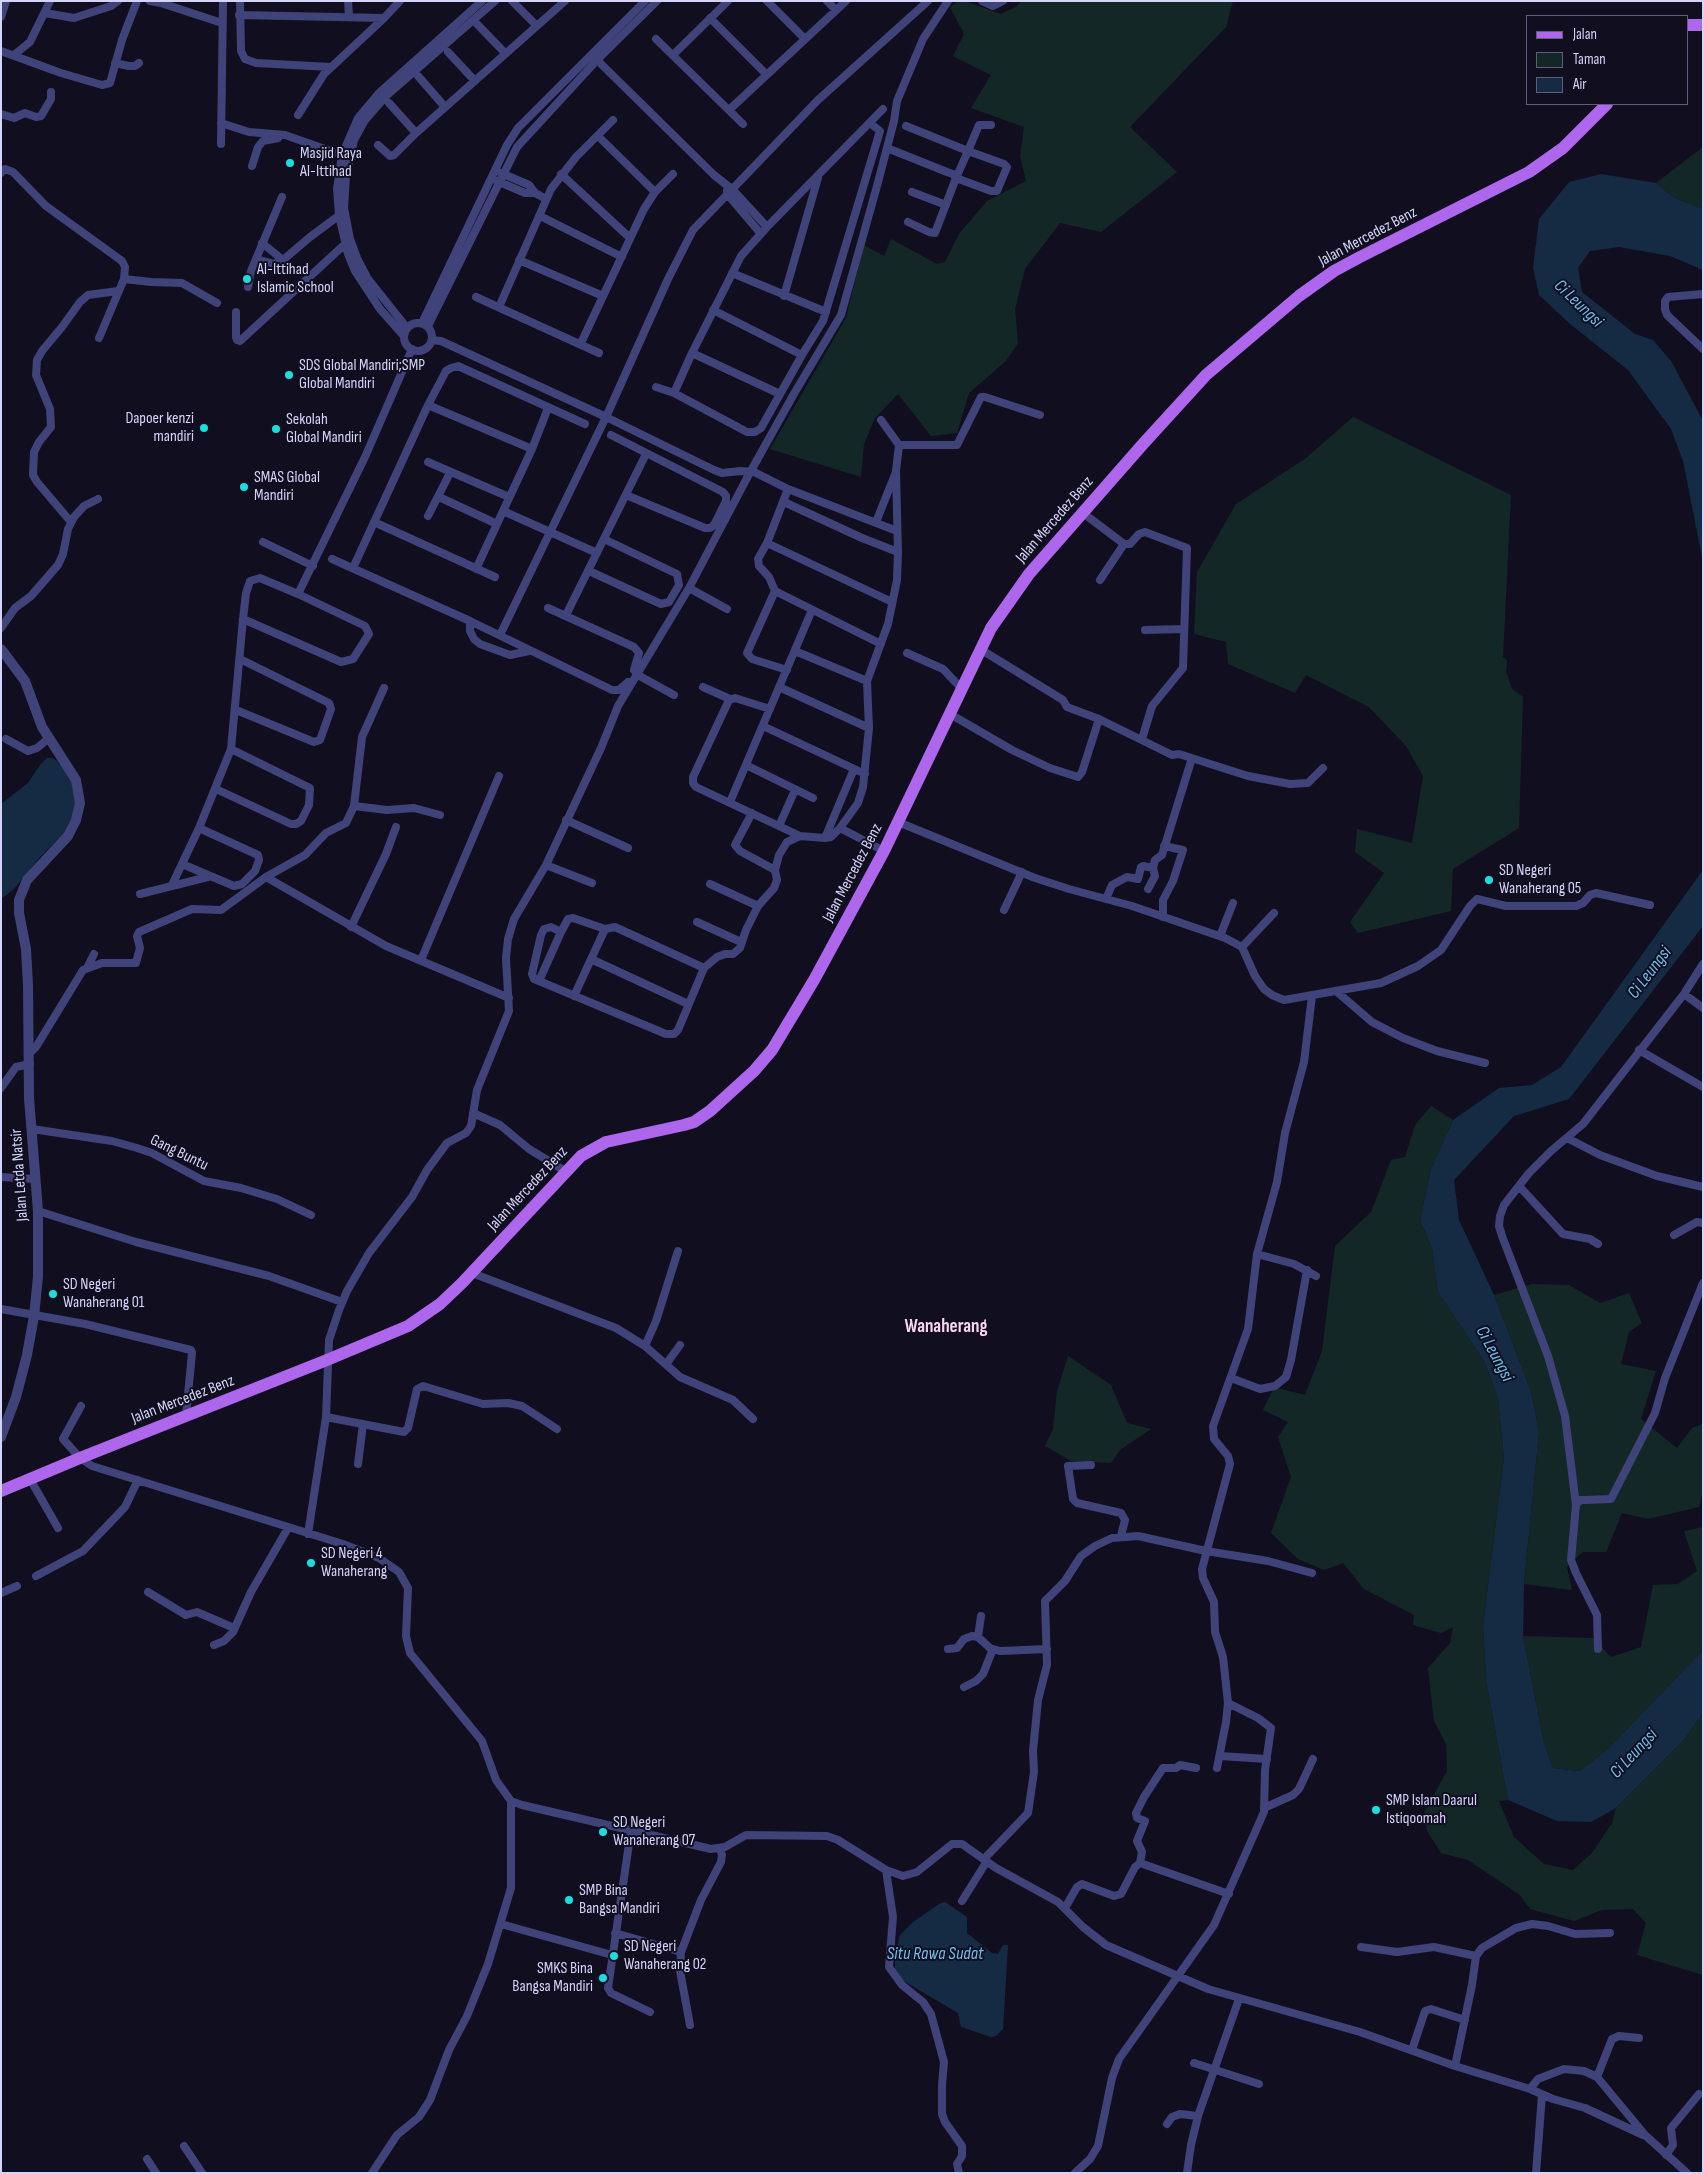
<!DOCTYPE html>
<style>
body{margin:0}
#map{position:relative;width:1704px;height:2174px;overflow:hidden;background:#110f1f;font-family:"Sofia Sans Condensed",sans-serif}
canvas{display:block}
.frame{position:absolute;inset:0;border:2px solid #d4d3fa;pointer-events:none}
.legend{position:absolute;left:1526px;top:15px;width:162px;height:90px;box-sizing:border-box;background:#110f1f;border:1px solid #5f5d77;margin:0;padding:6px 9px;list-style:none;font-size:15px;color:#d4d3fa}
.legend li{display:flex;align-items:center;gap:10px;height:25px}
.legend b{width:25px;border:1px solid #5f5d77}
</style>
<div id="map">
<canvas width="1704" height="2174"></canvas>
<div class="frame"></div>
<ul class="legend">
<li><b style="height:6px;background:#ae67ec"></b>Jalan</li>
<li><b style="height:14px;background:#132826"></b>Taman</li>
<li><b style="height:14px;background:#152b43"></b>Air</li>
</ul>
</div>
<script>
const g = document.querySelector('canvas').getContext('2d');
g.lineJoin = 'round';
function fillPath(path, color) {
  g.fillStyle = color;
  g.fill(path, 'evenodd');
}
function poly(rows) {
  const path = new Path2D();
  for (const r of rows) {
    if (r.length === 3) {
      path.moveTo(r[0] + r[2], r[1]);
      path.arc(r[0], r[1], r[2], 0, 2 * Math.PI);
      continue;
    }
    path.moveTo(r[0], r[1]);
    for (let i = 2; i < r.length; i += 2) path.lineTo(r[i], r[i + 1]);
  }
  return path;
}
function strokePath(path, color, width, dash) {
  g.strokeStyle = color;
  g.lineWidth = width;
  g.lineCap = dash ? 'butt' : 'round';
  g.setLineDash(dash || []);
  g.stroke(path);
}
function drawText(font, color, halo, rows, align = 'center') {
  g.font = font + ' "Sofia Sans Condensed",sans-serif';
  g.lineWidth = 4;
  g.setLineDash([]);
  g.textBaseline = 'middle';
  g.strokeStyle = halo;
  g.fillStyle = color;
  for (const [text, x, y, turn = 0] of rows) {
    g.save();
    g.translate(x, y);
    g.rotate((+turn || 0) * Math.PI / 180);
    g.textAlign = isNaN(turn) ? turn : align;
    if (halo) g.strokeText(text, 0, 0);
    g.fillText(text, 0, 0);
    g.restore();
  }
}
fillPath(poly([
 [958,1,965,1,1001,14,1016,7,1022,1,1233,1,1226,27,1130,127,1177,172,1101,232,1060,223,1025,269,1015,309,1018,343,1006,361,969,393,957,433,931,436,898,394,875,418,864,444,861,477,770,449,846,318,864,245,884,256,891,239,937,264,945,262,959,234,987,201,1026,181,1020,156,1024,127,971,108,991,75,953,56,964,34,950,7],
 [1703,147,1703,209,1673,197,1656,183],
 [1353,417,1511,495,1503,657,1507,660,1506,671,1512,689,1523,697,1519,828,1453,869,1451,911,1358,933,1350,922,1384,873,1355,852,1357,829,1412,843,1423,776,1406,746,1369,707,1306,675,1295,693,1228,664,1226,642,1194,634,1197,572,1236,504,1306,458],
 [1431,1106,1453,1120,1431,1169,1420,1220,1432,1248,1438,1292,1484,1361,1498,1398,1504,1458,1483,1626,1486,1680,1508,1800,1499,1801,1514,1837,1544,1864,1573,1870,1592,1853,1612,1823,1616,1808,1684,1740,1703,1713,1703,1975,1637,1955,1646,1923,1633,1909,1602,1910,1574,1921,1530,1909,1520,1895,1468,1860,1441,1853,1427,1831,1424,1813,1447,1771,1446,1744,1434,1721,1428,1668,1450,1643,1453,1627,1441,1633,1413,1625,1414,1615,1364,1589,1343,1563,1324,1570,1298,1559,1271,1533,1291,1477,1278,1437,1288,1422,1263,1410,1274,1387,1305,1395,1322,1351,1335,1246,1371,1212,1391,1160,1405,1157,1415,1125],
 [1532,1284,1569,1285,1600,1303,1629,1293,1642,1323,1629,1332,1621,1364,1656,1371,1641,1419,1677,1448,1692,1428,1703,1424,1703,1490,1699,1507,1648,1519,1622,1513,1606,1552,1583,1552,1567,1567,1572,1590,1524,1584,1539,1432,1531,1391,1494,1295],
 [1068,1356,1111,1385,1127,1423,1151,1429,1120,1450,1111,1463,1071,1461,1045,1446,1053,1429,1057,1391],
 [1703,1527,1703,1650,1608,1749,1580,1771,1553,1768,1544,1743,1523,1636,1593,1638,1611,1657,1641,1647,1653,1585,1678,1584,1697,1571,1684,1531]
]), '#132826');
fillPath(poly([
 [1601,174,1656,183,1673,197,1703,209,1703,270,1670,256,1619,247,1590,251,1578,268,1582,292,1635,334,1653,340,1671,361,1703,421,1703,562,1683,461,1671,429,1628,370,1570,324,1539,295,1533,268,1539,219,1569,182],
 [47,758,52,758,57,761,71,778,77,795,74,812,64,833,40,857,14,889,1,899,1,804,28,783,40,765],
 [1703,870,1703,926,1569,1099,1514,1116,1454,1180,1459,1220,1494,1295,1531,1391,1539,1432,1524,1584,1523,1636,1544,1743,1553,1768,1580,1771,1608,1749,1703,1650,1703,1713,1684,1740,1616,1808,1591,1822,1557,1821,1508,1800,1486,1680,1483,1626,1504,1458,1498,1398,1484,1361,1438,1292,1432,1248,1420,1220,1431,1169,1453,1120,1499,1088,1532,1085,1561,1067],
 [945,1902,967,1917,967,1933,992,1953,998,1954,1003,1945,1008,1945,1003,2029,996,2036,991,2037,961,2027,958,2013,902,1980,895,1969,895,1955,900,1935,913,1922,939,1904]
]), '#152b43');
strokePath(poly([
 [150,1,161,3,222,23],
 [240,1,241,51,245,59,256,63,331,67],
 [348,1,349,16],
 [512,1,537,26],
 [767,1,804,38],
 [827,1,836,10],
 [982,1,993,6,1003,1],
 [45,13,74,18,111,6,118,1],
 [239,15,384,18],
 [1,17,6,1],
 [710,18,766,74],
 [477,24,505,53],
 [656,39,743,124],
 [1,51,61,73,102,85,110,83,122,40,137,1],
 [448,52,475,81],
 [14,55,30,42,50,1],
 [673,55,728,1],
 [594,57,714,175,733,190,767,227],
 [115,63,129,66,135,66,139,63],
 [418,76,445,107],
 [389,103,416,133],
 [729,110,846,1],
 [1,114,14,118,25,113,36,117,41,116,51,99,51,92],
 [298,115,324,74,384,18,400,1],
 [221,123,249,132,285,135,342,155],
 [906,126,968,151,979,125,991,125],
 [598,136,655,192],
 [221,144,223,1],
 [378,145,390,156,394,155,416,133,565,1],
 [887,148,947,172,953,174,956,178,935,233,929,232,908,222],
 [968,151,1004,164,1007,167,997,191,991,191,956,178,968,151],
 [252,166,258,147,263,141,278,138],
 [1,173,5,169,13,172,46,206,122,261,125,267,124,279,99,338],
 [501,173,529,185,535,193],
 [561,174,630,238],
 [497,181,525,193,535,193,546,199],
 [727,191,728,195,761,234],
 [912,192,946,205],
 [282,197,256,259,274,264,283,260,310,237,341,214],
 [540,216,622,257],
 [262,243,283,260],
 [519,260,603,296],
 [732,273,826,312],
 [124,279,151,282,182,283,217,303],
 [248,287,251,271,256,259],
 [1703,294,1668,297,1665,301,1665,309,1667,315,1703,349],
 [784,296,818,178],
 [476,297,599,353],
 [499,307,551,189,576,157,613,120],
 [713,310,802,355],
 [236,312,236,337,237,340,240,341,344,245],
 [422,323,507,145,518,128,645,1],
 [418,337,14],
 [428,326,517,147,597,60,657,1],
 [407,328,368,279,357,258,350,239,344,208,346,176,354,140,365,120,386,96,495,1],
 [404,336,380,309,355,271,348,254,339,215,337,189,342,155,358,118,379,93,482,1],
 [432,340,441,341,606,417,714,470,722,473,740,471,754,472,788,489,897,531],
 [581,343,644,209,655,192,673,174],
 [692,353,780,394],
 [656,387,674,393,747,432,755,432,761,428,802,355,823,321,880,131,870,123],
 [674,393,692,353,741,256,767,227,883,109],
 [428,405,532,449],
 [881,420,899,445,896,471,898,552],
 [611,435,723,492,726,496,726,501,714,525,710,528,705,528,626,495],
 [899,445,957,445,981,397,985,397,1040,415],
 [757,460,795,392,841,315,877,186,894,121,897,101,923,39,948,1],
 [428,462,509,497],
 [439,497,497,524],
 [503,511,597,553],
 [1083,513,1124,544,1130,544,1139,534,1145,532,1187,548,1183,668,1152,706,1142,739],
 [428,516,450,473],
 [71,522,37,482,33,475,34,452,39,442,51,427,50,409,36,375,37,360,42,351,62,327,80,302,88,295,118,291],
 [374,522,495,577],
 [876,522,896,472],
 [263,542,313,566],
 [767,543,892,602],
 [332,559,470,621,612,690,619,690,628,682],
 [353,568,428,405,446,371,451,368,458,366,585,424],
 [476,569,532,449,548,408],
 [589,571,661,604,669,602,679,585,677,574,604,539],
 [1100,580,1124,544],
 [689,588,727,609],
 [775,591,881,644],
 [298,594,365,457,412,349],
 [548,608,634,647,639,653,634,670],
 [566,615,646,454],
 [470,621,470,631,474,639,480,644,510,655,529,651],
 [1,628,15,608,31,596,58,565,63,554,68,529,74,517,84,506,98,499],
 [1145,630,1184,629],
 [500,635,606,417,668,279,693,230,818,100,928,1],
 [980,649,1063,700,1067,707,1099,719,1172,755,1179,754,1248,776,1290,784,1308,783,1323,768],
 [795,651,867,681],
 [907,653,943,669,961,688],
 [787,670,752,659,747,653,775,591,769,577,759,566,758,559,767,543,788,489],
 [636,674,674,695],
 [703,687,730,699],
 [779,687,869,728],
 [770,709,735,698,729,700,693,777,693,783,696,787,800,836],
 [236,710,314,742,320,740,331,709,329,703,240,659],
 [950,714,1012,750,1050,768,1078,777,1082,772,1099,719],
 [763,726,865,774],
 [6,739,28,751,37,748,49,738],
 [746,765,813,798],
 [216,789,291,824,296,824,301,821,309,805,310,788,231,749],
 [730,802,812,610],
 [354,806,387,810,414,808,440,815],
 [752,813,735,845,740,851,775,870],
 [566,820,628,848],
 [898,822,1035,878,1069,889,1132,906,1225,938,1242,947,1255,976,1264,989,1272,995,1284,1000,1381,983,1418,966,1441,950,1470,906,1477,899,1506,906,1576,906,1583,903,1590,895,1596,893,1650,905],
 [779,826,795,790],
 [840,828,884,851],
 [825,838,854,769],
 [182,864,234,886,242,884,255,871,259,860,258,855,199,828],
 [546,865,592,883],
 [266,877,386,946,509,998],
 [710,884,758,906],
 [172,885,199,828,231,749,243,619,246,593,250,581,260,578,298,594,365,626,369,634,353,659,341,662,243,619],
 [1148,889,1155,876,1153,868],
 [140,894,208,877],
 [1106,899,1112,885,1127,877,1138,879,1141,867,1143,866,1153,868,1155,860,1162,855,1192,758],
 [1004,910,1022,872],
 [1163,917,1163,900,1173,881,1183,850,1164,846],
 [697,922,741,942],
 [351,927,386,854,396,827],
 [1220,936,1233,903],
 [1242,947,1274,913],
 [591,959,688,1004],
 [421,960,499,776],
 [87,968,94,954],
 [704,968,615,927,605,929,573,918,568,919,561,932,551,927,544,929,541,935,532,974,534,979,539,981,666,1034,674,1034,678,1030,704,968,717,957,725,954,733,954,740,948,746,930,758,906,774,888,777,880,775,870,779,855,787,842,800,836,825,838,831,837,840,828,858,803,863,787,869,728,867,681,888,624,897,580,898,552,862,538,784,502],
 [539,981,561,932],
 [1336,991,1372,1022,1403,1038,1437,1051,1485,1063],
 [1684,994,1703,1008],
 [574,996,605,929],
 [1639,1050,1703,1087],
 [30,1053,36,1047,83,970,102,963,136,963,140,948,137,936,139,932,192,909,221,910,266,877,305,855,326,833,346,823,354,806,362,737,384,688],
 [1,1088,16,1067,30,1064],
 [473,1113,500,1125,529,1149,565,1171],
 [32,1129,112,1141,137,1148,152,1153,204,1181,241,1188,277,1199,311,1215],
 [1567,1138,1600,1155,1657,1176,1703,1187],
 [1,1177,35,1179],
 [1519,1186,1563,1234,1590,1239,1598,1244],
 [38,1211,136,1242,269,1276,342,1302],
 [1674,1235,1697,1222,1703,1223],
 [1257,1254,1294,1264,1316,1276],
 [472,1273,616,1328,645,1346,680,1377,733,1400,753,1419],
 [1,1309,85,1324,191,1350,192,1353,186,1416],
 [645,1346,656,1321,678,1251],
 [667,1363,680,1345],
 [1231,1378,1260,1389,1275,1386,1286,1377,1291,1360,1307,1270],
 [81,1406,63,1439,80,1458,92,1466,343,1544,379,1558,399,1572,408,1588,406,1636,410,1653,482,1741,496,1780,511,1801,522,1805,711,1849,725,1847,746,1835,827,1836,838,1840,886,1870,903,1876,917,1872,952,1844,962,1844,996,1868,1058,1902,1083,1927,1106,1945,1208,1989,1360,2032,1455,2066,1530,2089,1538,2079,1564,2069,1584,2071,1597,2077,1645,2135,1687,2173],
 [326,1417,404,1432,408,1428,417,1389,423,1386,483,1404,508,1403,522,1406,557,1429],
 [358,1464,363,1424],
 [1091,1465,1068,1466,1073,1499,1077,1503,1121,1513,1125,1520,1121,1536],
 [30,1479,58,1528],
 [1576,1505,1580,1500,1586,1500,1611,1499,1655,1413,1665,1378,1703,1283],
 [308,1534,326,1417,329,1340,339,1310,347,1291,369,1253,412,1197,427,1170,447,1143,466,1133,471,1126,477,1090,509,1011,506,958,508,939,514,919,546,865,601,748,618,706,689,588,747,478],
 [36,1576,83,1551,125,1507,138,1480],
 [148,1592,186,1615,197,1612,234,1628],
 [1,1593,17,1586],
 [978,1637,981,1616],
 [214,1645,224,1641,233,1632,251,1592,288,1528],
 [948,1649,957,1648,964,1639,972,1636,978,1637,990,1648,1000,1651,1047,1649],
 [1598,1649,1597,1615,1576,1573,1571,1560,1576,1505,1565,1416,1548,1356,1502,1236,1499,1226,1500,1216,1504,1205,1529,1173,1551,1151,1583,1124,1684,994,1703,964],
 [964,1687,976,1681,983,1674,993,1649],
 [1220,1756,1267,1759],
 [1217,1768,1226,1722,1228,1703],
 [1264,1808,1293,1795,1299,1789,1313,1759],
 [631,1830,608,1988,611,1993,650,2012],
 [984,1859,1028,1813,1034,1772,1033,1751,1038,1700,1047,1665,1045,1601,1065,1581,1081,1556,1095,1546,1112,1538,1138,1536,1206,1551,1268,1561,1312,1573],
 [1140,1863,1142,1852,1137,1841,1145,1821,1137,1818,1136,1813,1144,1797,1163,1768,1176,1768,1180,1765,1196,1768],
 [886,1870,893,1917,889,1967,902,1985,923,2002,931,2014,944,2062,942,2085,942,2114,945,2122,962,2146,962,2156,957,2164,959,2173],
 [962,1901,987,1861],
 [1065,1908,1077,1887,1082,1884,1114,1896,1121,1894,1135,1867,1140,1863,1229,1894],
 [501,1924,612,1955],
 [615,1933,681,1952],
 [1361,1947,1397,1952,1434,1947,1476,1956],
 [690,2025,680,1971,681,1952,701,1900,721,1862,722,1855,720,1849],
 [1412,2050,1425,2011,1431,2009,1465,2020],
 [1194,2063,1259,2084],
 [1455,2066,1472,1985,1476,1956,1482,1948,1516,1928,1532,1924,1548,1926,1575,1934,1610,1933],
 [1597,2077,1612,2039,1619,2036,1639,2038],
 [1530,2089,1553,2099,1585,2108,1643,2135],
 [1167,2124,1172,2117,1180,2114,1198,2116],
 [184,2146,202,2173],
 [1666,2155,1673,2145,1671,2128,1699,2094],
 [147,2159,156,2173],
 [372,2173,397,2135,419,2117,430,2100,449,2050,467,2016,488,1964,511,1888,511,1801],
 [1075,2173,1090,2159,1098,2146,1112,2078,1119,2059,1214,1925,1264,1812,1265,1770,1271,1728,1258,1718,1228,1703,1223,1657,1215,1632,1214,1602,1203,1578,1202,1569,1230,1464,1228,1456,1214,1439,1213,1426,1248,1329,1257,1254,1277,1182,1285,1133,1304,1062,1312,996],
 [1187,2173,1191,2145,1198,2116,1239,1999],
 [1536,2173,1542,2095]
]), '#404379', 8);
strokePath(poly([
 [1,649,25,681,42,727,76,780,80,803,76,820,68,836,27,880,19,900,19,913,26,949,28,985,29,1098,38,1211,38,1277,34,1316,27,1355,16,1397,1,1437]
]), '#404379', 10);
strokePath(poly([
 [1688,25,1703,25],
 [1,1491,80,1458,327,1360,408,1326,440,1304,462,1283,581,1156,606,1142,684,1125,694,1122,710,1111,754,1071,772,1050,814,980,884,851,991,628,1029,574,1143,444,1206,375,1299,296,1334,271,1360,257,1529,172,1563,148,1607,104]
]), '#ae67ec', 12);
strokePath(poly([
 [747,478,757,460]
]), '#404379', 8);
for (const [x, y, r, color] of [
 [290,163,5,"#1bdddd"],
 [247,279,5,"#1bdddd"],
 [289,375,5,"#1bdddd"],
 [204,428,5,"#1bdddd"],
 [276,429,5,"#1bdddd"],
 [244,487,5,"#1bdddd"],
 [1489,880,5,"#1bdddd"],
 [53,1294,5,"#1bdddd"],
 [311,1563,5,"#1bdddd"],
 [1376,1810,5,"#1bdddd"],
 [603,1832,5,"#1bdddd"],
 [569,1900,5,"#1bdddd"],
 [614,1956,5,"#1bdddd"],
 [603,1978,5,"#1bdddd"]
]) {
  const dot = new Path2D();
  dot.arc(x, y, r, 0, 2 * Math.PI);
  g.fillStyle = color;
  g.fill(dot);
  strokePath(dot, '#110f1f', 2);
}
drawText('16px', '#d4d3fa', '#110f1f', [
 ["Masjid Raya",300,154],
 ["Al-Ittihad",300,172],
 ["Al-Ittihad",257,270],
 ["Islamic School",257,288],
 ["SDS Global Mandiri;SMP",299,366],
 ["Global Mandiri",299,384],
 ["Dapoer kenzi",194,419,"right"],
 ["mandiri",194,437,"right"],
 ["Sekolah",286,420],
 ["Global Mandiri",286,438],
 ["SMAS Global",254,478],
 ["Mandiri",254,496],
 ["SD Negeri",1499,871],
 ["Wanaherang 05",1499,889],
 ["SD Negeri",63,1285],
 ["Wanaherang 01",63,1303],
 ["SD Negeri 4",321,1554],
 ["Wanaherang",321,1572],
 ["SMP Islam Daarul",1386,1801],
 ["Istiqoomah",1386,1819],
 ["SD Negeri",613,1823],
 ["Wanaherang 07",613,1841],
 ["SMP Bina",579,1891],
 ["Bangsa Mandiri",579,1909],
 ["SD Negeri",624,1947],
 ["Wanaherang 02",624,1965],
 ["SMKS Bina",593,1969,"right"],
 ["Bangsa Mandiri",593,1987,"right"]
], 'left');
drawText('16px', '#d4d3fa', '#110f1f', [
 ["Jalan Mercedez Benz",1368,237,-28],
 ["Jalan Mercedez Benz",1055,520,-49],
 ["Jalan Mercedez Benz",853,873,-62],
 ["Gang Buntu",179,1153,26],
 ["Jalan Letda Natsir",20,1175,-94],
 ["Jalan Mercedez Benz",528,1189,-47],
 ["Jalan Mercedez Benz",183,1400,-21]
]);
drawText('italic 18px', '#6dbeed', '#110f1f', [
 ["Ci Leungsi",1578,304,44],
 ["Ci Leungsi",1650,973,-53],
 ["Ci Leungsi",1494,1354,62],
 ["Ci Leungsi",1634,1754,-47],
 ["Situ Rawa Sudat",935,1954]
]);
drawText('bold 19px', '#fad5f0', '#110f1f', [
 ["Wanaherang",946,1327]
]);
</script>
